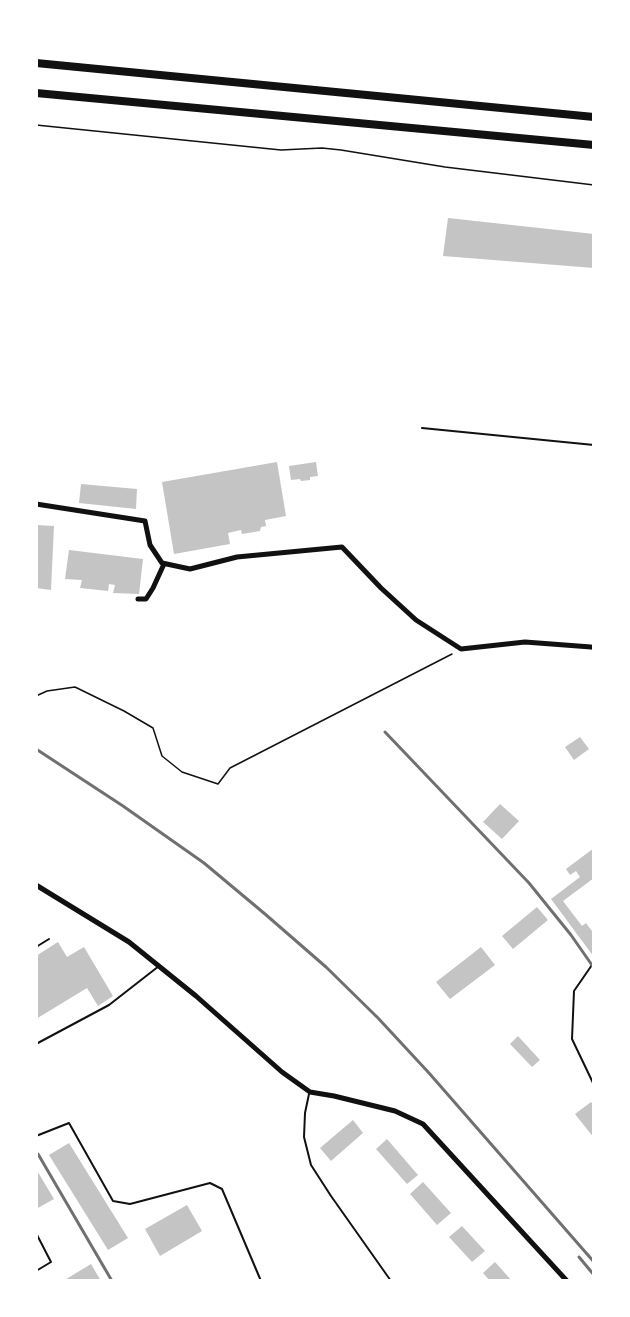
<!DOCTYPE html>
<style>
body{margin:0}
#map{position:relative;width:630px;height:1317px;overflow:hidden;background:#fff;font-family:Rubik,sans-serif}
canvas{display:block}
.frame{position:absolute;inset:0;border:38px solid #fff;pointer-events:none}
</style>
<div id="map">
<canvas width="630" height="1317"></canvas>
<div class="frame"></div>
</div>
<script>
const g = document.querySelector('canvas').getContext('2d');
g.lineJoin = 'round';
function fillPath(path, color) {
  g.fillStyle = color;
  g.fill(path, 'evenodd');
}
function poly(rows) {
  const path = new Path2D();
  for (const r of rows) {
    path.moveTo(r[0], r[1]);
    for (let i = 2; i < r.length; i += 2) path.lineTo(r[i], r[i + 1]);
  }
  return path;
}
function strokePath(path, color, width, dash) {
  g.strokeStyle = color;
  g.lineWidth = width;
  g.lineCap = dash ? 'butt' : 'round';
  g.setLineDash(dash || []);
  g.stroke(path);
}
fillPath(poly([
 [448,218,594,234,594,268,443,256],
 [277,462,286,516,265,520,266,526,261,527,260,531,242,534,241,530,228,533,230,544,174,554,162,482],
 [316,462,318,476,310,477,310,480,301,481,300,479,291,480,289,466],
 [81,484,137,489,136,509,79,503],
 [36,525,54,526,51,590,36,588],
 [69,550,143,559,139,594,113,593,115,585,109,584,108,591,80,588,82,580,65,579],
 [580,737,589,749,574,760,565,747],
 [500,804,519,821,502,839,483,822],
 [594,848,594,878,563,901,582,926,586,923,594,934,594,957,551,899,580,877,576,871,570,875,566,869],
 [537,907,548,920,513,949,502,936],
 [58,942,67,957,84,947,113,996,98,1006,87,988,36,1019,36,956],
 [481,947,495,965,450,999,436,982],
 [518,1036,540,1060,532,1067,510,1044],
 [591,1102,594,1106,594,1138,575,1114],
 [353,1120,363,1133,331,1161,320,1148],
 [387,1139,418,1175,407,1184,376,1149],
 [69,1143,128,1238,108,1250,49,1155],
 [36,1169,54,1199,36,1209],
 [423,1182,451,1213,437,1225,410,1194],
 [187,1205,202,1231,160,1256,145,1229],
 [462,1226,485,1251,472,1262,449,1237],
 [495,1262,512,1281,490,1281,483,1273],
 [91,1264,101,1281,63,1281]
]), '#c4c4c4');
strokePath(poly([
 [36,125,281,150,322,148,341,150,445,167,594,185],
 [36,696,47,691,75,687,124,711,153,728,162,756,182,772,218,784,230,768,452,654]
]), '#111', 1.5);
strokePath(poly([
 [422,428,594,445],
 [36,947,49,939],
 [594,962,574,991,572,1039,594,1085],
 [36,1044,109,1005,159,966],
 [309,1094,305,1113,304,1137,311,1165,331,1196,391,1281],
 [36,1136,69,1123,113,1201,130,1204,210,1183,222,1189,261,1281],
 [36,1233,51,1262,36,1271]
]), '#111', 2);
strokePath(poly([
 [36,504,145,521,150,545,162,563,190,569,237,557,342,547,381,588,416,620,461,649,525,642,591,647,594,648],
 [138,599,146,599,153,588,164,564],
 [36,885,129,942,196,996,282,1072,310,1092,334,1096,395,1111,423,1124,567,1281]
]), '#111', 5);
strokePath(poly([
 [36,63,594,117],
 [36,93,594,145]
]), '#111', 8);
strokePath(poly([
 [385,732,529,883,571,935,594,968],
 [36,749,123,806,204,863,265,914,326,967,378,1018,429,1073,594,1262],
 [38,1154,112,1281],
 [579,1257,594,1275]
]), '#707070', 3);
</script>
